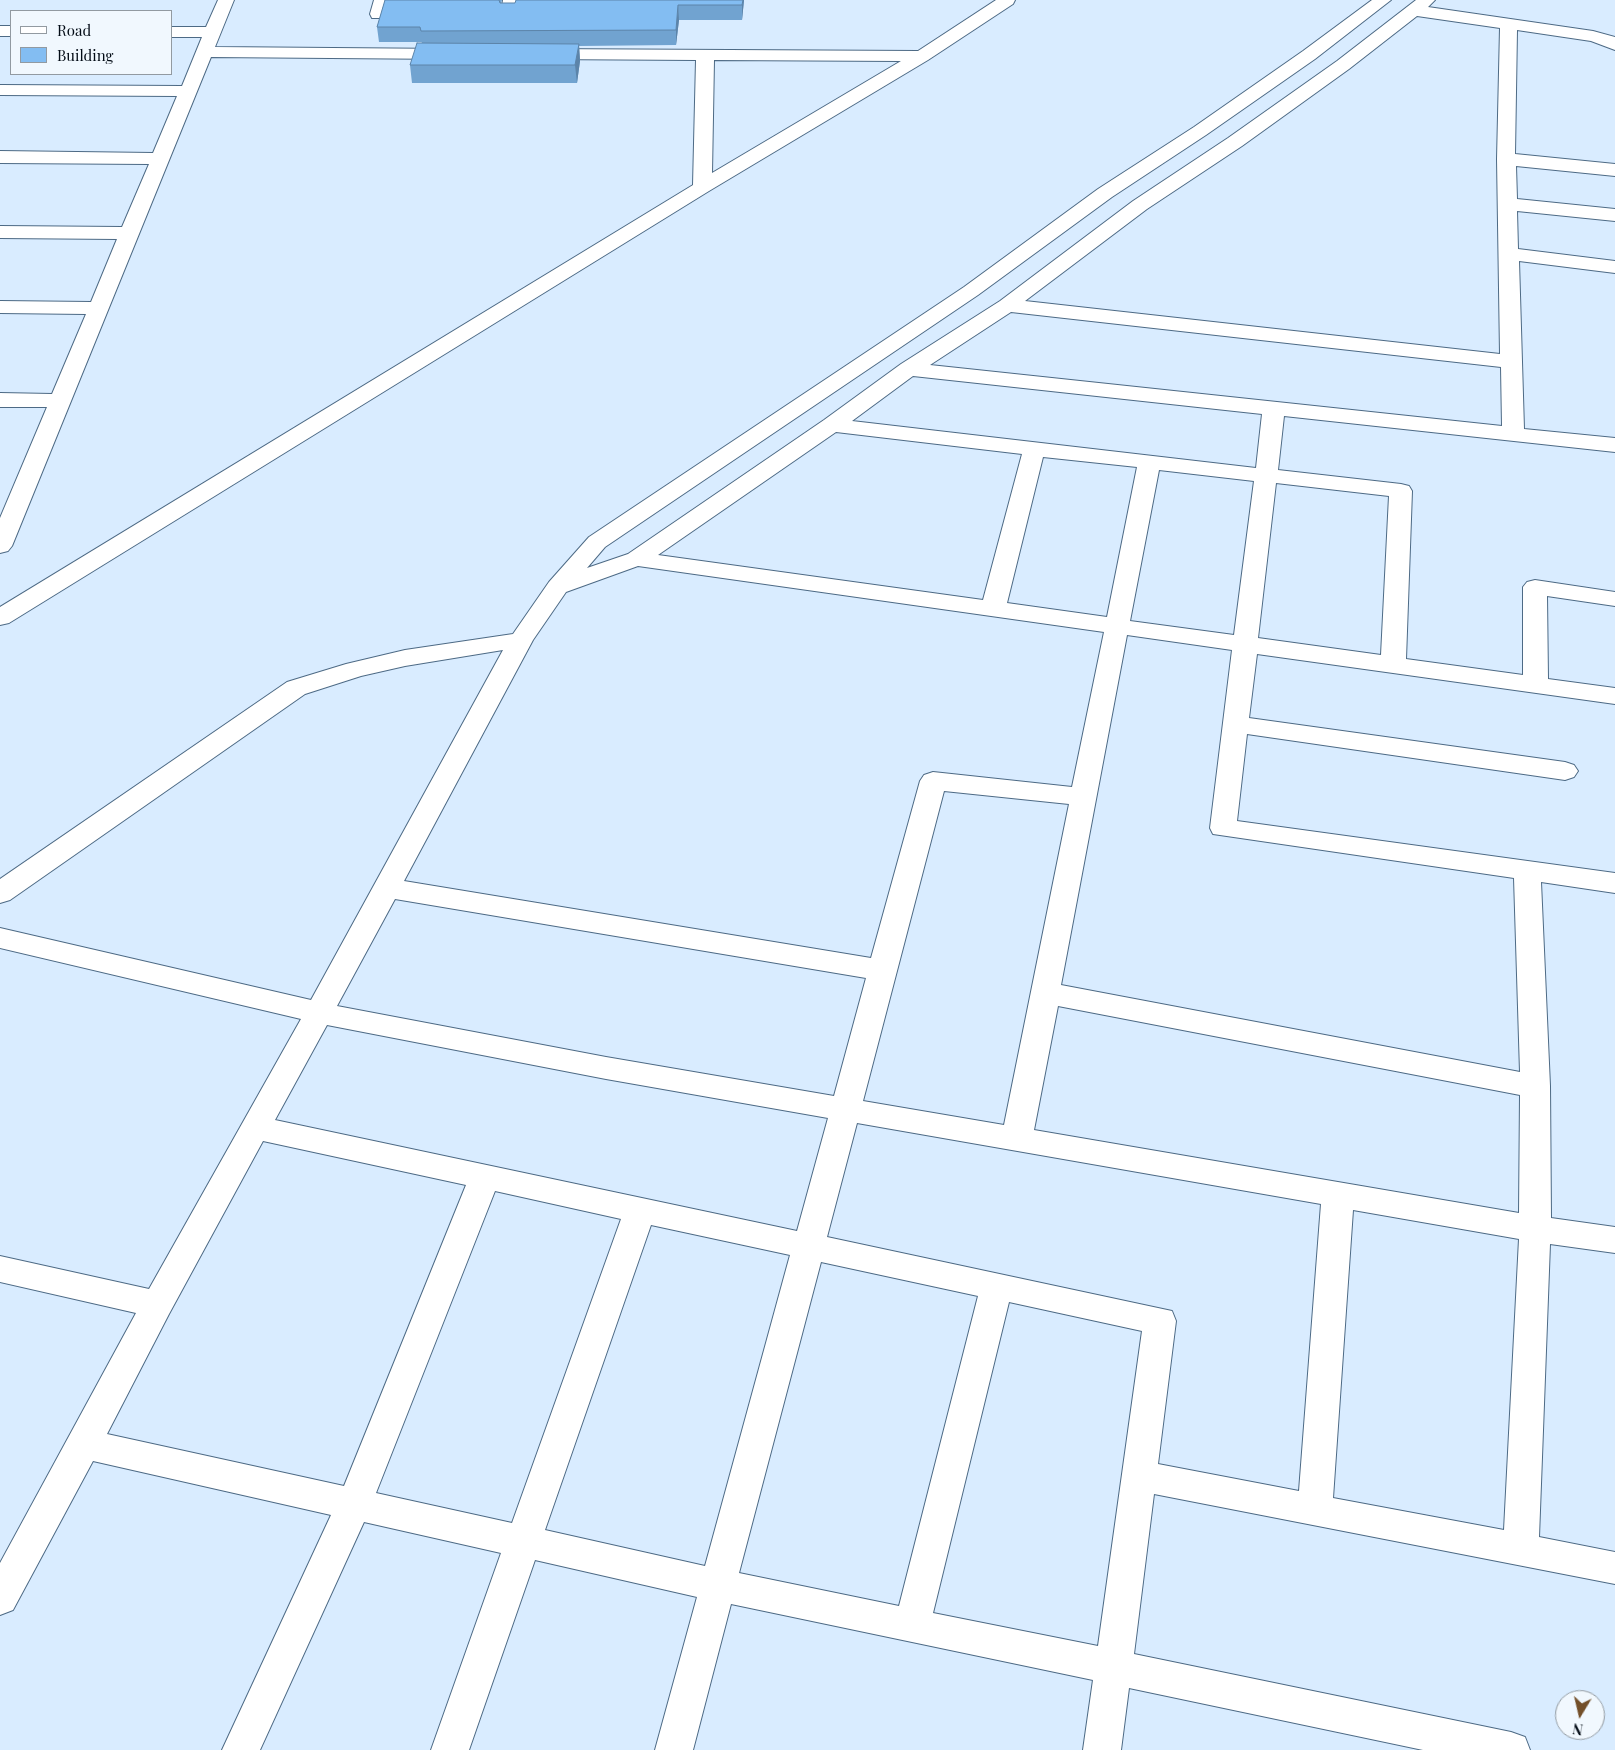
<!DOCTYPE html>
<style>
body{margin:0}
#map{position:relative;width:1615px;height:1750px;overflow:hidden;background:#d9ecff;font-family:"Playfair Display",serif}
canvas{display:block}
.legend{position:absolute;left:10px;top:10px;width:162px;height:65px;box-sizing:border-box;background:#f1f8fe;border:1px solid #929aa1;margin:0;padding:6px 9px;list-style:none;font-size:15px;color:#030c16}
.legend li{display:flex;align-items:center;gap:10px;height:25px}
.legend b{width:25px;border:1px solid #929aa1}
.north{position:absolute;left:1555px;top:1690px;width:50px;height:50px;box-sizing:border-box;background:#f1f8fe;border:1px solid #929aa1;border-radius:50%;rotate:189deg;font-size:14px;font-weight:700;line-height:20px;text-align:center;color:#030c16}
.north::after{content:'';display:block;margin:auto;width:18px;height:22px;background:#734f29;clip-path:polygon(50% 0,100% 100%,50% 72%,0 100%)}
</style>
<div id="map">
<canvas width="1615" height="1750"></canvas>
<ul class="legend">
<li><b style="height:6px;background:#fff"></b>Road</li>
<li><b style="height:14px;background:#83bdf2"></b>Building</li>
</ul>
<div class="north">N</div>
</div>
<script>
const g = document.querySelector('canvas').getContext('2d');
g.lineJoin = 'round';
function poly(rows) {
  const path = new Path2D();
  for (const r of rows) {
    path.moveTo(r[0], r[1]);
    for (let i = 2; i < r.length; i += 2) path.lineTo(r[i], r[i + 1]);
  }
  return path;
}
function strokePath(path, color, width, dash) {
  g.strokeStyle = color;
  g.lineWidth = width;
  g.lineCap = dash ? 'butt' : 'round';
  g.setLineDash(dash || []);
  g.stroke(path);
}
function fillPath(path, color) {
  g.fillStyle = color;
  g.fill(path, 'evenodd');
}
const street = poly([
 [218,0,234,0,215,47,451,49,457,50,460,54,457,58,451,59,211,57,12,546,8,551,0,553,0,518,47,407,0,407,0,393,52,394,86,314,0,313,0,301,91,302,117,239,0,238,0,226,122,227,149,164,0,163,0,151,153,153,177,96,0,95,0,85,182,86,202,37,171,37,171,27,206,27,218,0],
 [374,0,390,0,384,18,372,18,370,14,374,0],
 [503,0,519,0,515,17,503,17,501,13,503,0],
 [996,0,1015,0,1013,4,928,60,709,191,9,623,0,625,0,607,693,185,696,60,541,59,535,58,532,54,535,50,541,49,918,51,996,0],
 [714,60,901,61,712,173,714,60],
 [1372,0,1391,0,1315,59,1206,135,1112,197,978,295,605,547,587,568,628,554,824,420,901,364,1000,301,1133,201,1228,138,1337,61,1416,0,1435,0,1428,7,1593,31,1615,37,1615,50,1591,41,1517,30,1515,154,1615,164,1615,176,1516,166,1517,199,1615,209,1615,221,1517,211,1518,249,1615,261,1615,273,1519,261,1524,429,1615,438,1615,452,1284,416,1278,470,1401,484,1409,486,1412,491,1406,659,1523,675,1523,587,1527,582,1535,580,1615,592,1615,606,1547,596,1548,679,1615,688,1615,704,1257,654,1249,718,1565,762,1574,765,1578,771,1574,777,1565,780,1247,734,1237,821,1615,873,1615,893,1541,882,1550,1086,1551,1218,1615,1227,1615,1253,1550,1244,1539,1537,1615,1552,1615,1584,1154,1494,1134,1654,1511,1732,1525,1737,1530,1750,1423,1750,1129,1688,1121,1750,1083,1750,1093,1680,731,1604,693,1750,655,1750,697,1597,535,1560,469,1750,431,1750,501,1553,364,1522,260,1750,222,1750,331,1515,93,1461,13,1610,0,1615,0,1563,136,1313,0,1282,0,1256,149,1289,301,1019,0,948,0,928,311,1000,503,650,405,666,361,676,305,694,10,900,0,903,0,879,287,682,346,664,405,650,513,634,549,582,589,537,964,287,1098,189,1194,127,1303,51,1372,0],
 [1417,16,1500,28,1497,159,1500,354,1025,301,1147,209,1242,146,1349,69,1417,16],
 [1011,312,1501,367,1502,426,930,365,1011,312],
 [913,376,1262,414,1256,468,852,421,913,376],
 [836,432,1022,454,983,600,658,555,836,432],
 [1043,457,1137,467,1107,617,1007,603,1043,457],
 [1159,470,1254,481,1234,635,1130,621,1159,470],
 [1276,483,1389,496,1381,655,1258,638,1276,483],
 [638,566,1104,632,1072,787,933,772,924,775,920,781,871,958,404,881,533,640,566,592,638,566],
 [1127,635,1232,650,1210,828,1213,834,1514,878,1520,1072,1061,985,1127,635],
 [944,791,1069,804,1004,1125,863,1101,944,791],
 [395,899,866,978,834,1096,606,1057,337,1006,395,899],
 [1058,1006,1520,1095,1519,1213,1034,1130,1058,1006],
 [327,1025,606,1079,828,1118,797,1231,275,1120,327,1025],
 [857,1123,1321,1204,1299,1491,1158,1464,1176,1321,1172,1311,827,1237,857,1123],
 [263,1141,466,1185,344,1486,107,1434,169,1314,263,1141],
 [495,1191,621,1219,512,1523,376,1493,495,1191],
 [1353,1210,1519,1239,1504,1530,1333,1498,1353,1210],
 [651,1225,790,1255,705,1566,545,1530,651,1225],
 [821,1262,978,1296,899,1606,739,1573,821,1262],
 [1009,1302,1142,1331,1098,1646,933,1613,1009,1302],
 [0,26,11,26,11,36,0,36,0,26]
]);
strokePath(street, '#4d6a85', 2);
fillPath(street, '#fff');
fillPath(poly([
 [385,0,502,0,501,3,515,3,744,0,742,20,679,20,676,45,579,46,580,61,577,83,412,83,410,65,422,42,379,42,377,27]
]), '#71a3d0');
fillPath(poly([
 [743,0,744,0,742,20,742,5],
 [678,5,679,20,676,45,676,30],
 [579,44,580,61,577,83,575,65]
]), '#5c84a9');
const building = poly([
 [385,0,499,0,500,3,515,3,516,0,743,0,742,5,678,5,676,30,421,31,420,27,377,27,385,0],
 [417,43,579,44,575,65,410,65,417,43]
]);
fillPath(building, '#83bdf2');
strokePath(building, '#5c84a9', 1);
</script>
